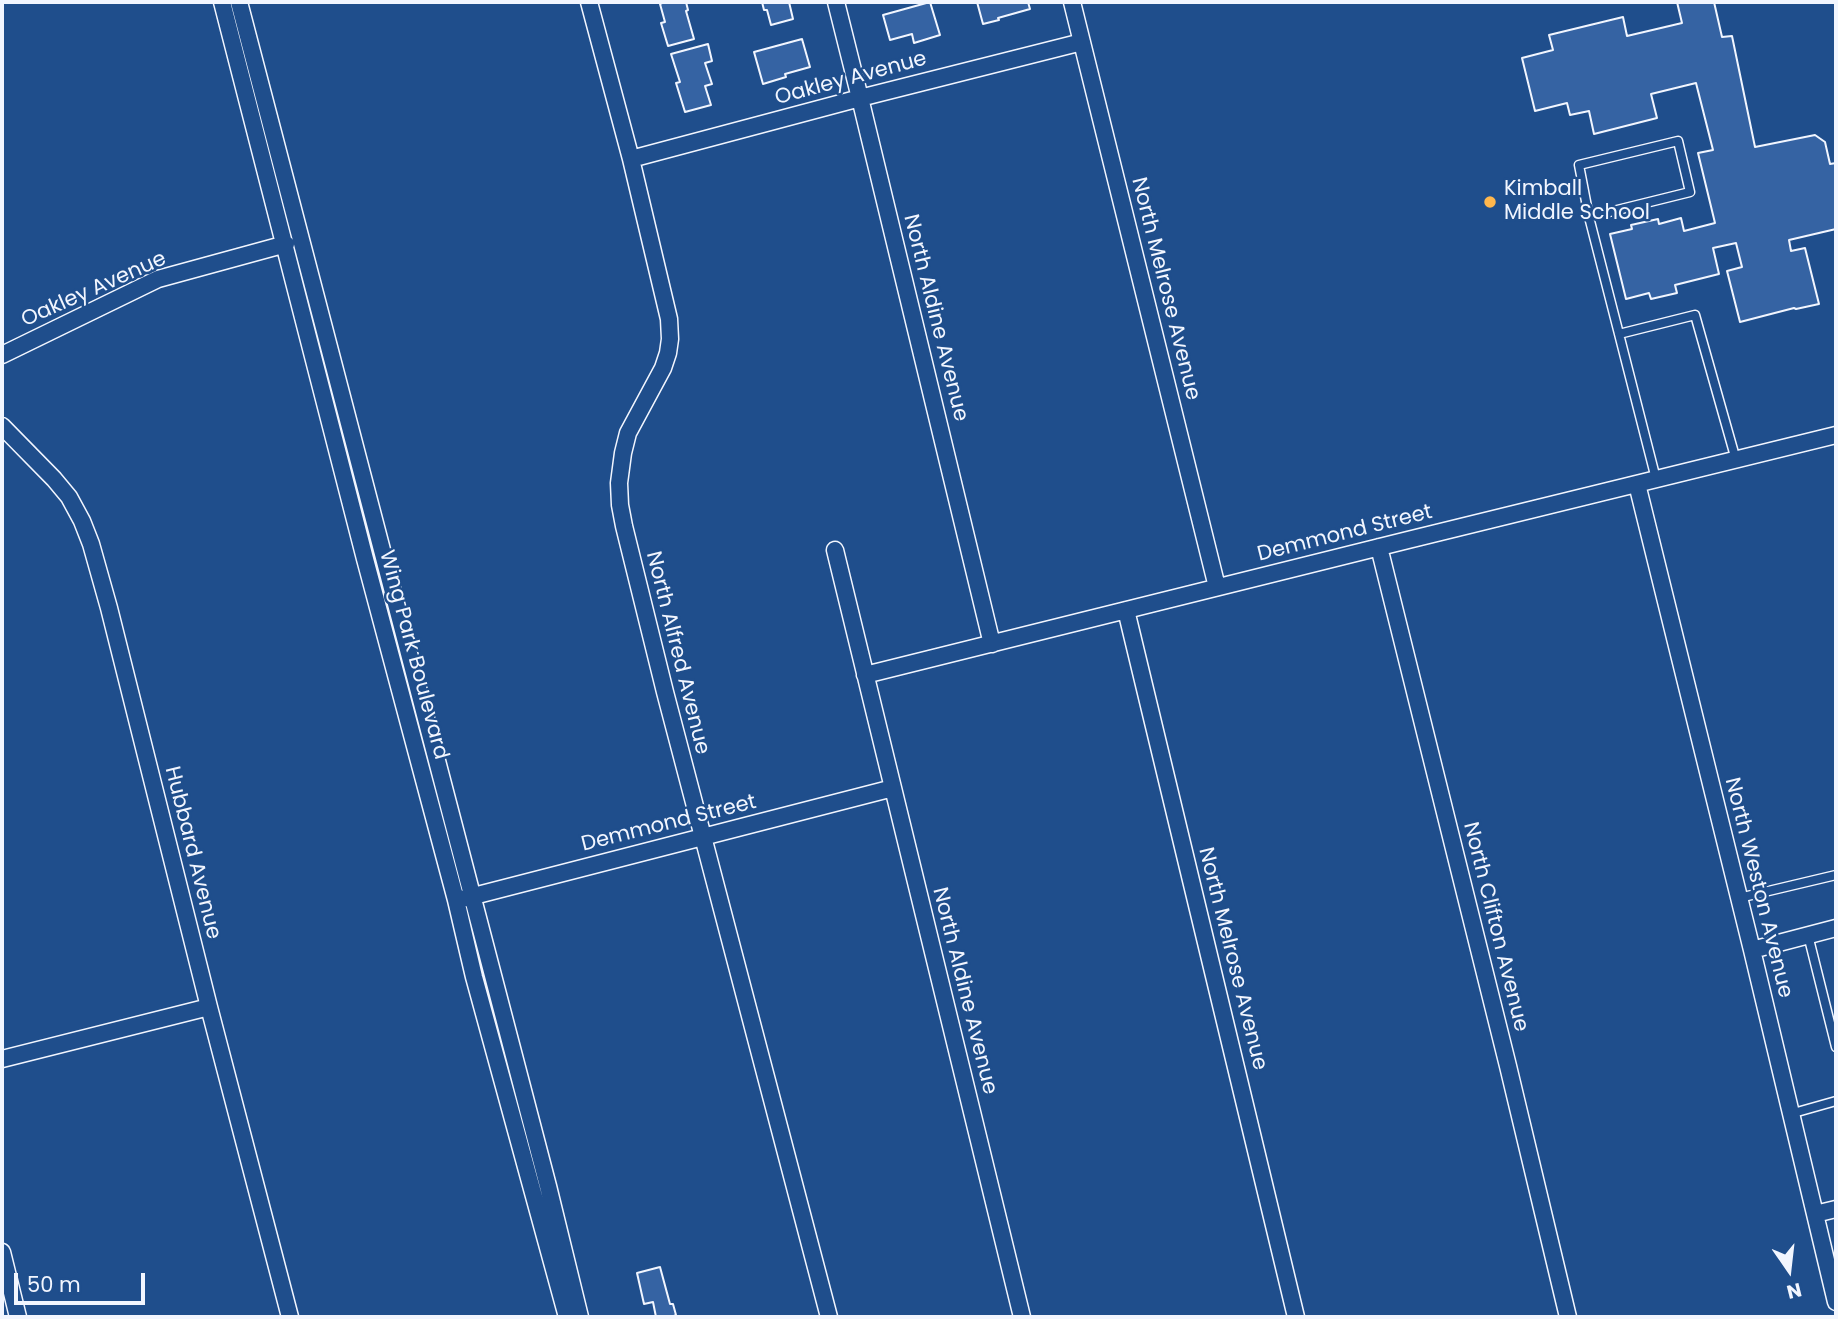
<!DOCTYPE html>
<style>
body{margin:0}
#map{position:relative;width:1838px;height:1319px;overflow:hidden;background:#1f4e8c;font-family:Poppins,sans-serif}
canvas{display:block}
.frame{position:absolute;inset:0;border:4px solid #f2f6ff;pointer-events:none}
.north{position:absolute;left:1754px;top:1235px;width:70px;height:70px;-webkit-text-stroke:5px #1f4e8c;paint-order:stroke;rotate:166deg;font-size:19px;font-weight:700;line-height:28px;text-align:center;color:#f2f6ff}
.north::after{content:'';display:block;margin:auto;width:24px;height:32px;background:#f2f6ff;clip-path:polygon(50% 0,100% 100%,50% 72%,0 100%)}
.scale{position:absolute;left:14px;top:1273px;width:131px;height:32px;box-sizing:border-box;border:4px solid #f2f6ff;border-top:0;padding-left:9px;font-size:21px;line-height:24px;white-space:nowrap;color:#f2f6ff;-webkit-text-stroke:5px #1f4e8c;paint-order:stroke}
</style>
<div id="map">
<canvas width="1838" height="1319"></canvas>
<div class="frame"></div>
<div class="north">N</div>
<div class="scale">50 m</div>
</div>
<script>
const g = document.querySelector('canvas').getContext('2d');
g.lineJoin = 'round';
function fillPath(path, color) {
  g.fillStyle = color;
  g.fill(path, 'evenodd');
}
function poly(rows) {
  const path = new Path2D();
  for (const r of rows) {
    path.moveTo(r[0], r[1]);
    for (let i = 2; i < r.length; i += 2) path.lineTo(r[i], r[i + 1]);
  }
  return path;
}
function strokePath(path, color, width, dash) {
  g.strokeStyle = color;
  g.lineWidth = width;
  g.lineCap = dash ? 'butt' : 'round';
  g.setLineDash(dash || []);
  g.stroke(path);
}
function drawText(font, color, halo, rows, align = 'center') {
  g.font = font + ' Poppins,sans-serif';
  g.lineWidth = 5;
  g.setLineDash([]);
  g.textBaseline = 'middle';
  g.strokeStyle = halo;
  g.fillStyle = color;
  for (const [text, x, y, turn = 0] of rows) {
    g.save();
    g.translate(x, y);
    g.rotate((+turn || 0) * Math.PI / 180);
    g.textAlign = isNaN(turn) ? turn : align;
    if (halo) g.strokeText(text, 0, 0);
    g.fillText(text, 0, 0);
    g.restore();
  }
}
const building = poly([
 [664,2,686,2,688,10,686,11,694,39,668,46,661,23,665,22,660,4,664,2],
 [762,2,789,2,793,19,771,25,767,10,764,10,762,2],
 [930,2,940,35,914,43,912,34,890,40,883,15,930,2],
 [977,2,1028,2,1030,9,998,18,999,20,983,24,977,2],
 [1677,2,1714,2,1722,37,1732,36,1755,147,1815,135,1825,142,1830,164,1836,163,1836,229,1789,240,1791,251,1805,248,1819,304,1796,309,1794,308,1740,322,1727,271,1742,267,1736,243,1713,248,1719,274,1675,285,1677,293,1651,299,1649,293,1626,299,1610,234,1632,229,1631,225,1658,219,1659,224,1681,218,1684,231,1715,223,1698,153,1713,150,1696,83,1651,94,1657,118,1594,134,1589,111,1570,115,1567,103,1535,111,1522,58,1553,50,1549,35,1623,17,1627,36,1682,23,1677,2],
 [802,39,810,67,785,74,786,77,763,84,754,52,802,39],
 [708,44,712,61,705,63,712,84,705,86,711,105,685,112,676,83,680,82,671,54,708,44],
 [660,1267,670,1304,673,1304,676,1315,674,1316,674,1317,656,1317,653,1302,644,1304,637,1273,660,1267]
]);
fillPath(building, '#3563a3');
strokePath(building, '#f2f6ff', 2);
const service = poly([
 [1589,217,1690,192,1678,141,1579,165,1589,217,1619,334],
 [1656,479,1619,334,1695,315,1736,460],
 [1739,898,1836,875],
 [1808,935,1836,1047],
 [1790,1114,1836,1101]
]);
const minor = poly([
 [222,2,365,559,456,900,474,977,567,1317],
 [239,2,548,1186,580,1317],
 [589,2,631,159,669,319,670,339,668,353,663,368,628,433,623,453,619,483,620,505,624,526,665,692,829,1317],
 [836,2,860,98,992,644],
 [1072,2,1217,587],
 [631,159,860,98,1082,42],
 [2,355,158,279,286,244],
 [2,426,54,479,69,497,82,521,91,544,109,608,209,1007,290,1317],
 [1637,484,1752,950,1836,1302],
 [1379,547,1508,1066,1568,1317],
 [835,550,1022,1317],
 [1126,610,1296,1317],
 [865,675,1408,540,1836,435],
 [462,899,893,788],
 [1752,950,1836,928],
 [2,1059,209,1007],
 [1815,1214,1836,1209],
 [2,1252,18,1317]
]);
strokePath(service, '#f2f6ff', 11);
strokePath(minor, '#f2f6ff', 19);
strokePath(service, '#1f4e8c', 8);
strokePath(minor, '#1f4e8c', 16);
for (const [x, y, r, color] of [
 [1490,202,7,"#ffb74d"]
]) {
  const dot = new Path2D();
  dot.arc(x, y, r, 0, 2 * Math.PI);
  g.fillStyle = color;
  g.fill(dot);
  strokePath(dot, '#1f4e8c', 2.5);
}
drawText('21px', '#f2f6ff', '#1f4e8c', [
 ["Oakley Avenue",851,79,-15],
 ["North Melrose Avenue",1165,289,76],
 ["Oakley Avenue",94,290,-24],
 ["North Aldine Avenue",935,318,76],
 ["Demmond Street",1345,534,-14],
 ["North Alfred Avenue",677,653,76],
 ["Wing Park Boulevard",413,655,75],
 ["Demmond Street",669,824,-14],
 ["Hubbard Avenue",192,853,76],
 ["North Weston Avenue",1758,888,76],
 ["North Clifton Avenue",1495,927,76],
 ["North Melrose Avenue",1232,959,76],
 ["North Aldine Avenue",964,991,76]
]);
drawText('21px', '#f2f6ff', '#1f4e8c', [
 ["Kimball",1504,190],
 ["Middle School",1504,214]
], 'left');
</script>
